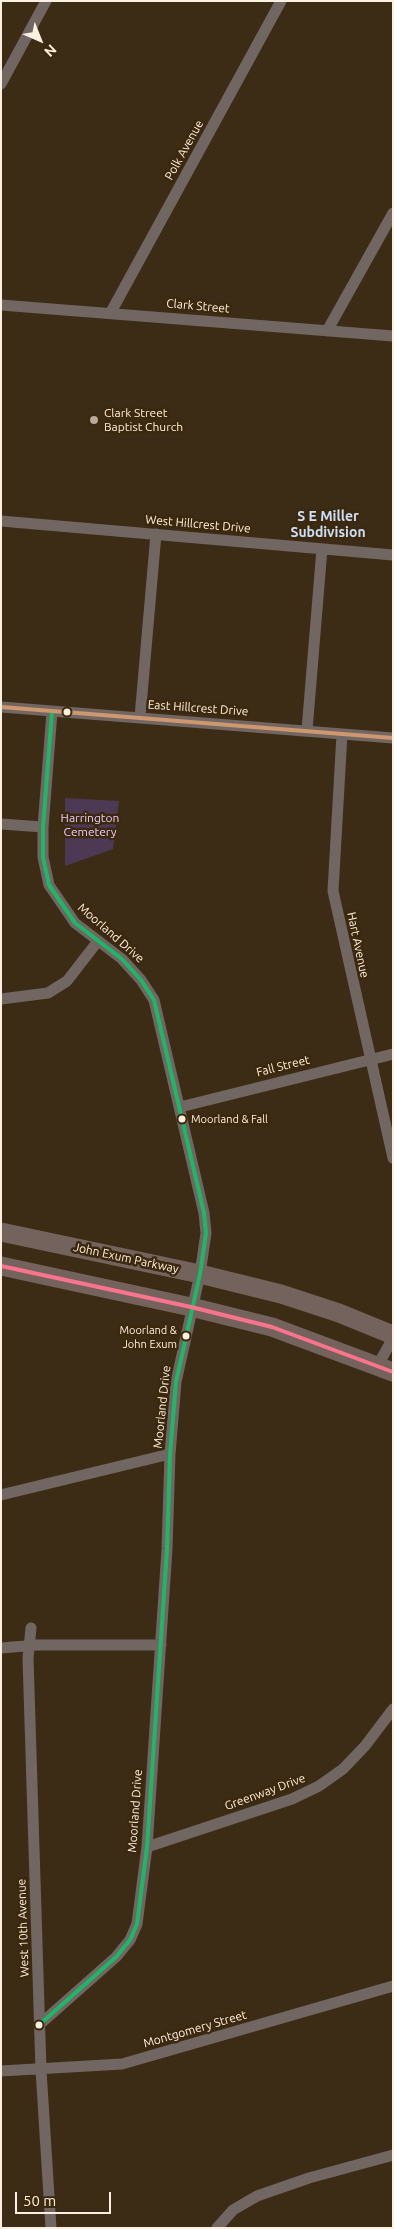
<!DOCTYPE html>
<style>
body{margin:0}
#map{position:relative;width:394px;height:2229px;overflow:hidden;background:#3c2c15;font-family:Ubuntu,sans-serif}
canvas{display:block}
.frame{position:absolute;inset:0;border:2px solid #fdf0e0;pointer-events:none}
.north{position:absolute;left:15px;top:15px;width:50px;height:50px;-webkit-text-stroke:4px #3c280d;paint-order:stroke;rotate:136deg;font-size:14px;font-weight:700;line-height:20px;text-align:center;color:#fdf0e0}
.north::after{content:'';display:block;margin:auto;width:18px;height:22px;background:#fdf0e0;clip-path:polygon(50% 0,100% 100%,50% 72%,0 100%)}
.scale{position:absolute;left:15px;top:2192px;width:96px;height:22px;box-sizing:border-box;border:2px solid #fdf0e0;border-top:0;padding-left:6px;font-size:15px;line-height:18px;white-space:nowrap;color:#fdf0e0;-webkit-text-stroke:4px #3c280d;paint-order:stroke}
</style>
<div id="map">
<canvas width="394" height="2229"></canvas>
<div class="frame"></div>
<div class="north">N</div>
<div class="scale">50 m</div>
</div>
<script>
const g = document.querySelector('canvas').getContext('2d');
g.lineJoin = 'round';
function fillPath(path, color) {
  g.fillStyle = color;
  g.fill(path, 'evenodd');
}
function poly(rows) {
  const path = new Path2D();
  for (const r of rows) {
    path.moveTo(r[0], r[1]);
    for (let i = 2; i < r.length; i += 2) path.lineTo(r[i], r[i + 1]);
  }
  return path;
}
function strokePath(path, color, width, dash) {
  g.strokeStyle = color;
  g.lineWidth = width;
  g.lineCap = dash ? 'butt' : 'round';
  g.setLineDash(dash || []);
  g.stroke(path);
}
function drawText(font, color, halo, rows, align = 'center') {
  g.font = font + ' Ubuntu,sans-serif';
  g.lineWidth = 5;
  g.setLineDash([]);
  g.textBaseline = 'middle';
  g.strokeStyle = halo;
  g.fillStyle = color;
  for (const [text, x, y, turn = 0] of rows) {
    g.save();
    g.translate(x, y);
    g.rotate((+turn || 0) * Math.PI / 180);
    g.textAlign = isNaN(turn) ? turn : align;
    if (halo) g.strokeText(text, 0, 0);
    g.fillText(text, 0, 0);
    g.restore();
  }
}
fillPath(poly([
 [65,798,119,801,113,849,65,866]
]), '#4e3954');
strokePath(poly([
 [1,84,46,1],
 [1,305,393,336],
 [111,312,281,1],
 [327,331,393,213],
 [1,521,393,555],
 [1,707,393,738],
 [140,717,156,534],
 [307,730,322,549],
 [342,734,333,891,393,1158],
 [1,824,43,827],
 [1,999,48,993,67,981,98,941],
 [180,1107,393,1054],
 [378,1365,393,1338],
 [1,1495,170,1454],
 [31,1628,28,1658,41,2070,51,2228],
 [1,1648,37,1645,161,1645],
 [147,1847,292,1799,319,1786,343,1769,365,1746,393,1709],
 [39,2025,116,1957,130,1940,137,1924,147,1847,167,1549,170,1454,176,1382,200,1274,206,1233,204,1213,154,1000,141,980,122,959,75,923,49,885,43,857,43,827,52,712],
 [1,2071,122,2064,393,1986],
 [217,2228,233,2210,257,2196,309,2178,393,2155]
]), '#726663', 11);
strokePath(poly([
 [1,1232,200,1274,281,1294,339,1313,393,1335],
 [1,1266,191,1307,272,1327,393,1372]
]), '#73635c', 19);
strokePath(poly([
 [39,2025,116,1957,130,1940,137,1924,147,1847,167,1549,170,1454,176,1382,200,1274,206,1233,204,1213,154,1000,141,980,122,959,75,923,49,885,43,857,43,827,52,712]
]), '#1ab867', 4);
strokePath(poly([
 [1,707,393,738]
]), '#cd976f', 4);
strokePath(poly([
 [1,1266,191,1307,272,1327,393,1372]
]), '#fc738d', 4);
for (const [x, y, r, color] of [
 [94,420,5,"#b9ab99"],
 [67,712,4.5,"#fdf0e0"],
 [182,1119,4.5,"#fdf0e0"],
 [186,1336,4.5,"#fdf0e0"],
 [39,2025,4.5,"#fdf0e0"]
]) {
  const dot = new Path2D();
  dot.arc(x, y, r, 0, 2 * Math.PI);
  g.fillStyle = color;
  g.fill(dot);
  strokePath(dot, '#3c280d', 2);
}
drawText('11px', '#fdf0e0', '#3c280d', [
 ["Moorland & Fall",191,1119],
 ["Moorland &",177,1330,"right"],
 ["John Exum",177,1344,"right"]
], 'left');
drawText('12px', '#fdf0e0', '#3c280d', [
 ["Polk Avenue",184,150,-61],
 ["Clark Street",198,306,5],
 ["West Hillcrest Drive",198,524,5],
 ["East Hillcrest Drive",198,708,4],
 ["Moorland Drive",111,933,41],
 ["Hart Avenue",358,945,78],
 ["Fall Street",283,1066,-14],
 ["John Exum Parkway",126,1258,12],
 ["Moorland Drive",162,1407,-84],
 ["Greenway Drive",265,1792,-20],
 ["Moorland Drive",135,1811,-86],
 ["West 10th Avenue",23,1928,-92],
 ["Montgomery Street",195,2029,-16]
]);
drawText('12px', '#fdf0e0', '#3c280d', [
 ["Clark Street",104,413],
 ["Baptist Church",104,427]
], 'left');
drawText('12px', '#e9cafe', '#3c280d', [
 ["Harrington",90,818],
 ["Cemetery",90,832]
]);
drawText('bold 14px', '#cbe0f8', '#3c280d', [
 ["S E Miller",328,516],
 ["Subdivision",328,532]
]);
</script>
